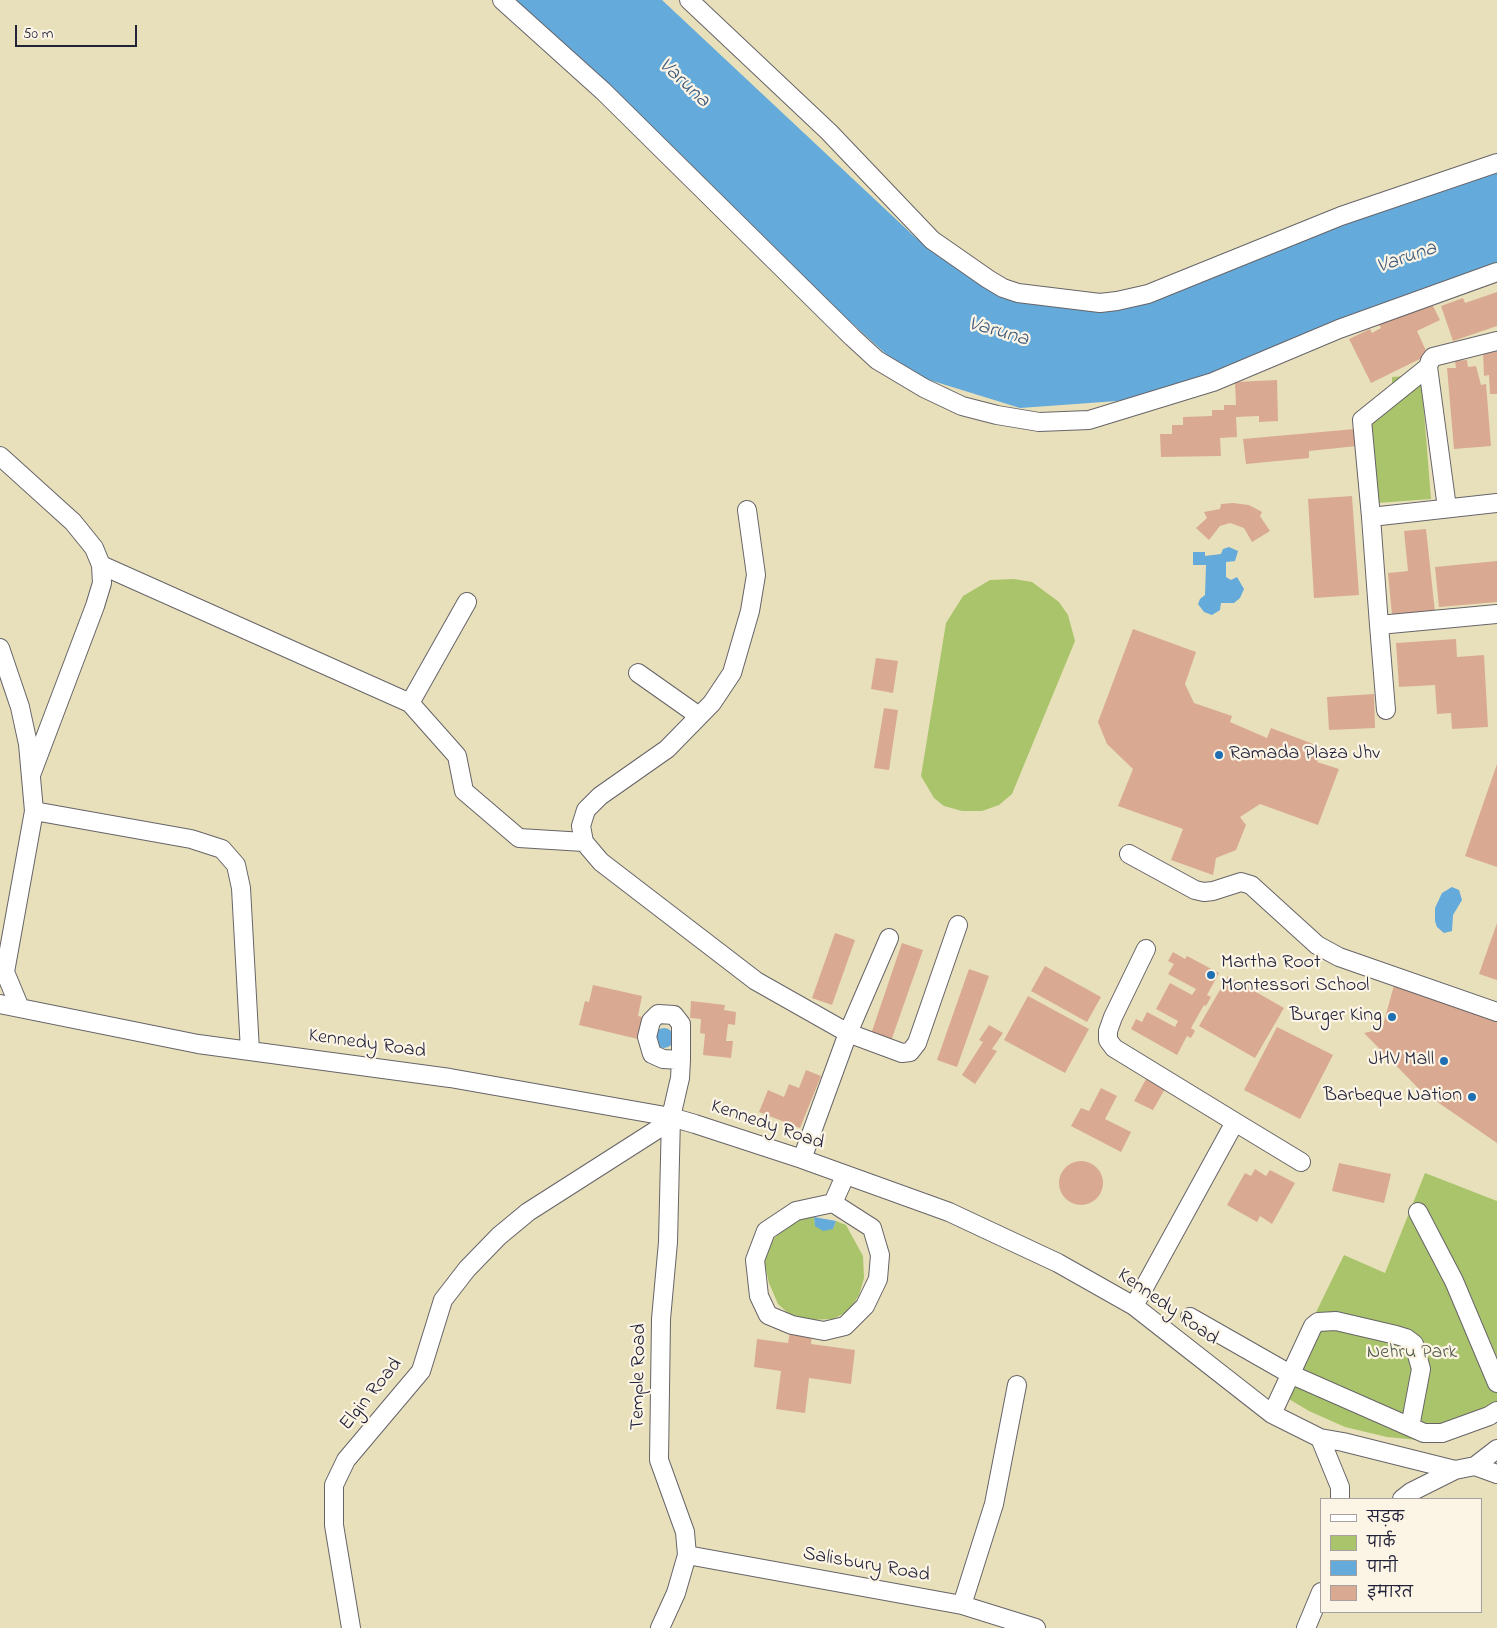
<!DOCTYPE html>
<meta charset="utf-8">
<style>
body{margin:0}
#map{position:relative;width:1497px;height:1628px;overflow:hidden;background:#e8e0bb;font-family:"Indie Flower","Playpen Sans Deva",sans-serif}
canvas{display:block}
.legend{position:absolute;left:1320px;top:1498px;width:162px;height:115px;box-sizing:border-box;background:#fcf5e5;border:1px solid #a5a1a1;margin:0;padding:6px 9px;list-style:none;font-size:15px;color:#22223b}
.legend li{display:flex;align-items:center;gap:10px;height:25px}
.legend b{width:25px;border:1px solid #a5a1a1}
.scale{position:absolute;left:15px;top:25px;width:122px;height:22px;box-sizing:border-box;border:2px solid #22223b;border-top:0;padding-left:6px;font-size:15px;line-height:18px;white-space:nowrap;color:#22223b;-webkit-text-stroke:4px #fcf5e5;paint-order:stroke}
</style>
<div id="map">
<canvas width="1497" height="1628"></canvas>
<ul class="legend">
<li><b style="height:6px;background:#fff"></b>सड़क</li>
<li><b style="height:14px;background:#a9c46a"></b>पार्क</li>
<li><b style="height:14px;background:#64aada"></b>पानी</li>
<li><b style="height:14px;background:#d9aa91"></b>इमारत</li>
</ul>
<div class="scale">50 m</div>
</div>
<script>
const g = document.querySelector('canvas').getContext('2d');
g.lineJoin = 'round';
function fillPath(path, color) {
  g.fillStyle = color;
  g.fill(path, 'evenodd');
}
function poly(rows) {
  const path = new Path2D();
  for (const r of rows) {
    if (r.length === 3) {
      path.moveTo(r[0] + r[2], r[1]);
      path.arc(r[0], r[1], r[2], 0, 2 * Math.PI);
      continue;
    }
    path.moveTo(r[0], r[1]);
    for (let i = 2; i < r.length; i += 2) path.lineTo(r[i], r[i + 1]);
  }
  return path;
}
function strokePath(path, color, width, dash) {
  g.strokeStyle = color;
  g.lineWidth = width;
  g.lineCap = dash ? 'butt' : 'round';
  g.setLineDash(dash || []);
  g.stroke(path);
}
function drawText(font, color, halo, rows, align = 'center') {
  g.font = font + ' "Indie Flower",sans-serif';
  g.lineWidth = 4.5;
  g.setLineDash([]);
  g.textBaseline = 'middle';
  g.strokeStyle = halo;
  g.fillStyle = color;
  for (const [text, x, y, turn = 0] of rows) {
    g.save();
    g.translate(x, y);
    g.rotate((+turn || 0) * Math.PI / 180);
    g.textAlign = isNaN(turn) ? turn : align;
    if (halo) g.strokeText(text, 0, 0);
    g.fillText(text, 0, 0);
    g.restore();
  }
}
fillPath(poly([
 [1421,375,1431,499,1377,503,1370,413,1392,393,1392,377],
 [1014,579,1032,582,1059,602,1068,615,1075,641,1012,794,999,805,982,811,962,811,944,806,934,798,921,776,946,623,963,596,990,580],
 [1425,1173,1497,1201,1497,1420,1418,1440,1387,1437,1345,1427,1309,1411,1277,1392,1344,1255,1385,1273],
 [814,1217,815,1226,833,1229,836,1221,846,1225,863,1256,864,1278,859,1295,849,1311,833,1319,808,1320,789,1314,778,1304,769,1283,764,1261,772,1240,794,1221]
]), '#a9c46a');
fillPath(poly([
 [493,0,662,0,916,238,1045,303,1126,308,1249,253,1497,155,1497,267,1200,391,1117,401,1020,408,907,373],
 [1229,547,1238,551,1235,561,1226,562,1226,577,1231,580,1237,577,1244,589,1240,598,1234,603,1221,603,1220,610,1212,615,1204,612,1198,604,1200,599,1205,595,1206,565,1193,565,1193,552,1205,552,1205,556,1221,554,1223,549],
 [1452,887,1459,890,1462,900,1453,915,1452,931,1444,933,1437,927,1435,921,1435,908,1442,893],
 [664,1038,10],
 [814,1217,836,1221,833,1229,823,1231,815,1226]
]), '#64aada');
fillPath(poly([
 [1497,292,1497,326,1453,341,1441,306,1463,298,1465,303],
 [1429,298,1440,320,1417,331,1428,355,1371,383,1349,339,1370,329,1372,333,1381,328,1378,322],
 [1497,351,1497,394,1490,394,1489,375,1484,376,1483,352],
 [1467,360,1468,367,1476,366,1481,385,1486,384,1491,446,1454,449,1447,368,1456,368,1455,361],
 [1277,380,1278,421,1259,422,1259,416,1236,417,1237,437,1220,438,1221,456,1161,457,1160,434,1172,434,1172,425,1183,425,1183,417,1212,416,1212,410,1224,410,1224,405,1236,405,1235,382],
 [1355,429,1357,446,1309,451,1309,458,1246,464,1243,439],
 [1352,496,1359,595,1314,598,1308,499],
 [1233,503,1249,505,1262,512,1260,516,1270,531,1252,542,1244,528,1230,523,1220,526,1209,540,1196,528,1207,518,1204,512,1220,509,1221,504],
 [1426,529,1435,612,1392,615,1388,573,1408,571,1404,531],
 [1497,561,1497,602,1439,607,1435,567],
 [1133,629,1196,652,1185,684,1194,703,1232,716,1230,722,1267,738,1271,728,1324,748,1317,762,1339,769,1318,825,1260,804,1240,817,1246,825,1236,850,1216,858,1213,875,1171,860,1183,829,1118,806,1133,769,1107,744,1098,722],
 [1456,639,1457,657,1484,655,1488,727,1452,729,1451,713,1437,714,1435,685,1399,687,1396,643],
 [876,658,898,661,893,693,871,689],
 [1374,694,1375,728,1329,730,1327,697],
 [884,708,898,710,889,770,874,768],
 [1497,764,1497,867,1465,856],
 [1497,923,1497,980,1479,974],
 [835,933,855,940,832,1005,812,998],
 [902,943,923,950,891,1041,871,1034],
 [1173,952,1185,959,1187,956,1219,973,1207,995,1211,997,1206,1006,1204,1005,1191,1028,1195,1031,1191,1038,1187,1036,1177,1055,1131,1029,1136,1019,1142,1022,1147,1012,1175,1027,1178,1021,1156,1009,1170,983,1192,995,1196,989,1168,974,1174,964,1168,961],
 [1045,966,1101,997,1087,1022,1031,991],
 [969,969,989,976,957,1067,937,1060],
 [1228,976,1284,1008,1255,1058,1199,1026],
 [593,985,642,996,638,1016,647,1018,642,1040,579,1025,585,1001,589,1002],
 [1394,985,1497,1022,1497,1143,1420,1090,1364,1033,1382,1029],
 [1028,996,1089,1029,1065,1073,1004,1040],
 [691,1001,725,1005,724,1010,736,1012,735,1025,728,1024,726,1041,733,1041,731,1058,703,1055,705,1034,700,1033,701,1019,690,1018],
 [989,1025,1003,1033,992,1049,997,1051,975,1084,962,1075,983,1042,979,1040],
 [1277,1027,1333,1055,1300,1119,1244,1090],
 [806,1070,821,1076,800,1128,759,1112,768,1090,784,1097,789,1084,799,1088],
 [1146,1079,1165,1089,1153,1110,1134,1101],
 [1101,1088,1117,1096,1105,1119,1131,1132,1121,1152,1071,1126,1081,1108,1089,1111],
 [1081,1183,22],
 [1339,1163,1391,1174,1384,1203,1332,1191],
 [1255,1169,1266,1176,1270,1170,1295,1183,1272,1224,1260,1216,1257,1222,1227,1205,1245,1173,1251,1176],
 [790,1332,812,1335,811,1344,855,1350,851,1384,809,1378,805,1413,776,1409,781,1371,754,1367,757,1339,788,1343]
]), '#d9aa91');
const minor = poly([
 [502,0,603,91,852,337,877,360,924,388,962,406,997,415,1039,422,1089,420,1213,382,1339,329,1497,272],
 [689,0,829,132,932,240,988,279,1003,288,1018,293,1100,303,1117,301,1148,294,1341,216,1497,163],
 [0,456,73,522,94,548,101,565,102,583,95,606,31,775],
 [1447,508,1428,367,1430,361,1433,357,1497,341],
 [747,510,756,575,750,611,732,673,712,703,667,749,600,796,586,810,581,826,584,842,601,862,756,981,848,1033,902,1053,910,1052,917,1043,958,925],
 [1371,517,1362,420,1428,367],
 [101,565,410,703,457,756,464,791,519,838,584,842],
 [1379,625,1371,517,1497,503],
 [0,648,20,707,28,744,34,811,5,972,20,1008],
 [638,673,699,716],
 [410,703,467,602],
 [1386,710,1379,625,1497,614],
 [34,811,191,839,222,849,236,865,241,888,250,1051],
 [1129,854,1195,890,1204,892,1213,891,1241,882,1251,885,1317,945,1339,957,1497,1012],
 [1146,949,1113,1017,1108,1031,1108,1040,1114,1048,1235,1122],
 [0,1004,198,1044,450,1078,671,1117,695,1124,802,1159,949,1212,1058,1263,1134,1306,1272,1414,1320,1438,1343,1442,1455,1470],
 [802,1159,848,1033,889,938],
 [833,1203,872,1228,880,1255,878,1279,865,1306,845,1326,824,1331,792,1325,768,1315,759,1296,755,1260,766,1231,796,1211,833,1203,845,1176],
 [1418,1212,1454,1281,1497,1383],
 [1134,1306,1235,1122,1301,1162],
 [1190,1317,1290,1374,1424,1433,1442,1433,1489,1416,1497,1411],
 [1272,1414,1313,1326,1318,1322,1336,1321,1396,1335,1406,1338,1414,1344,1421,1369,1410,1427],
 [1320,1438,1340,1487,1340,1499],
 [1475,1466,1497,1474],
 [1402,1499,1411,1492,1455,1470,1475,1466,1497,1449],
 [687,1555,962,1605,1036,1628],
 [962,1605,994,1504,1017,1385],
 [351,1628,334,1525,334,1485,346,1460,421,1371,443,1300,467,1269,499,1236,528,1212,658,1129,671,1117],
 [660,1628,676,1593,687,1555,685,1532,659,1460,661,1319,668,1242,671,1117,680,1078,681,1060,681,1024,674,1015,658,1014,651,1021,647,1037,652,1054,663,1059,681,1060],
 [1306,1628,1321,1592]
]);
strokePath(minor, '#676468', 20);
strokePath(minor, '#fff', 18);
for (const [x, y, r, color] of [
 [1219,755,5,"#1f6fb2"],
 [1211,975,5,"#1f6fb2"],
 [1392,1017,5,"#1f6fb2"],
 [1444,1061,5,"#1f6fb2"],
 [1472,1097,5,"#1f6fb2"]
]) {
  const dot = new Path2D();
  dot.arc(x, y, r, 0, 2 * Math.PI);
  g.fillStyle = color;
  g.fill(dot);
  strokePath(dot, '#fcf5e5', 2);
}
drawText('20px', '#22223b', '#fcf5e5', [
 ["Ramada Plaza Jhv",1229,755,"left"],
 ["Martha Root",1221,964,"left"],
 ["Montessori School",1221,987,"left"],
 ["Burger King",1382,1017],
 ["JHV Mall",1434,1061],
 ["Barbeque Nation",1462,1097]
], 'right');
drawText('20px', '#22223b', '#fcf5e5', [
 ["Kennedy Road",367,1045,8],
 ["Kennedy Road",767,1126,19],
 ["Kennedy Road",1167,1308,35],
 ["Temple Road",640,1377,-89],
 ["Elgin Road",372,1395,-51],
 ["Salisbury Road",866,1566,10]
]);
drawText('20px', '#515b4b', '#fcf5e5', [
 ["Nehru Park",1412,1354]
]);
drawText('italic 21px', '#3c587b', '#fcf5e5', [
 ["Varuna",683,84,43],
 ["Varuna",1407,259,-19],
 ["Varuna",998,333,16]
]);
</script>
